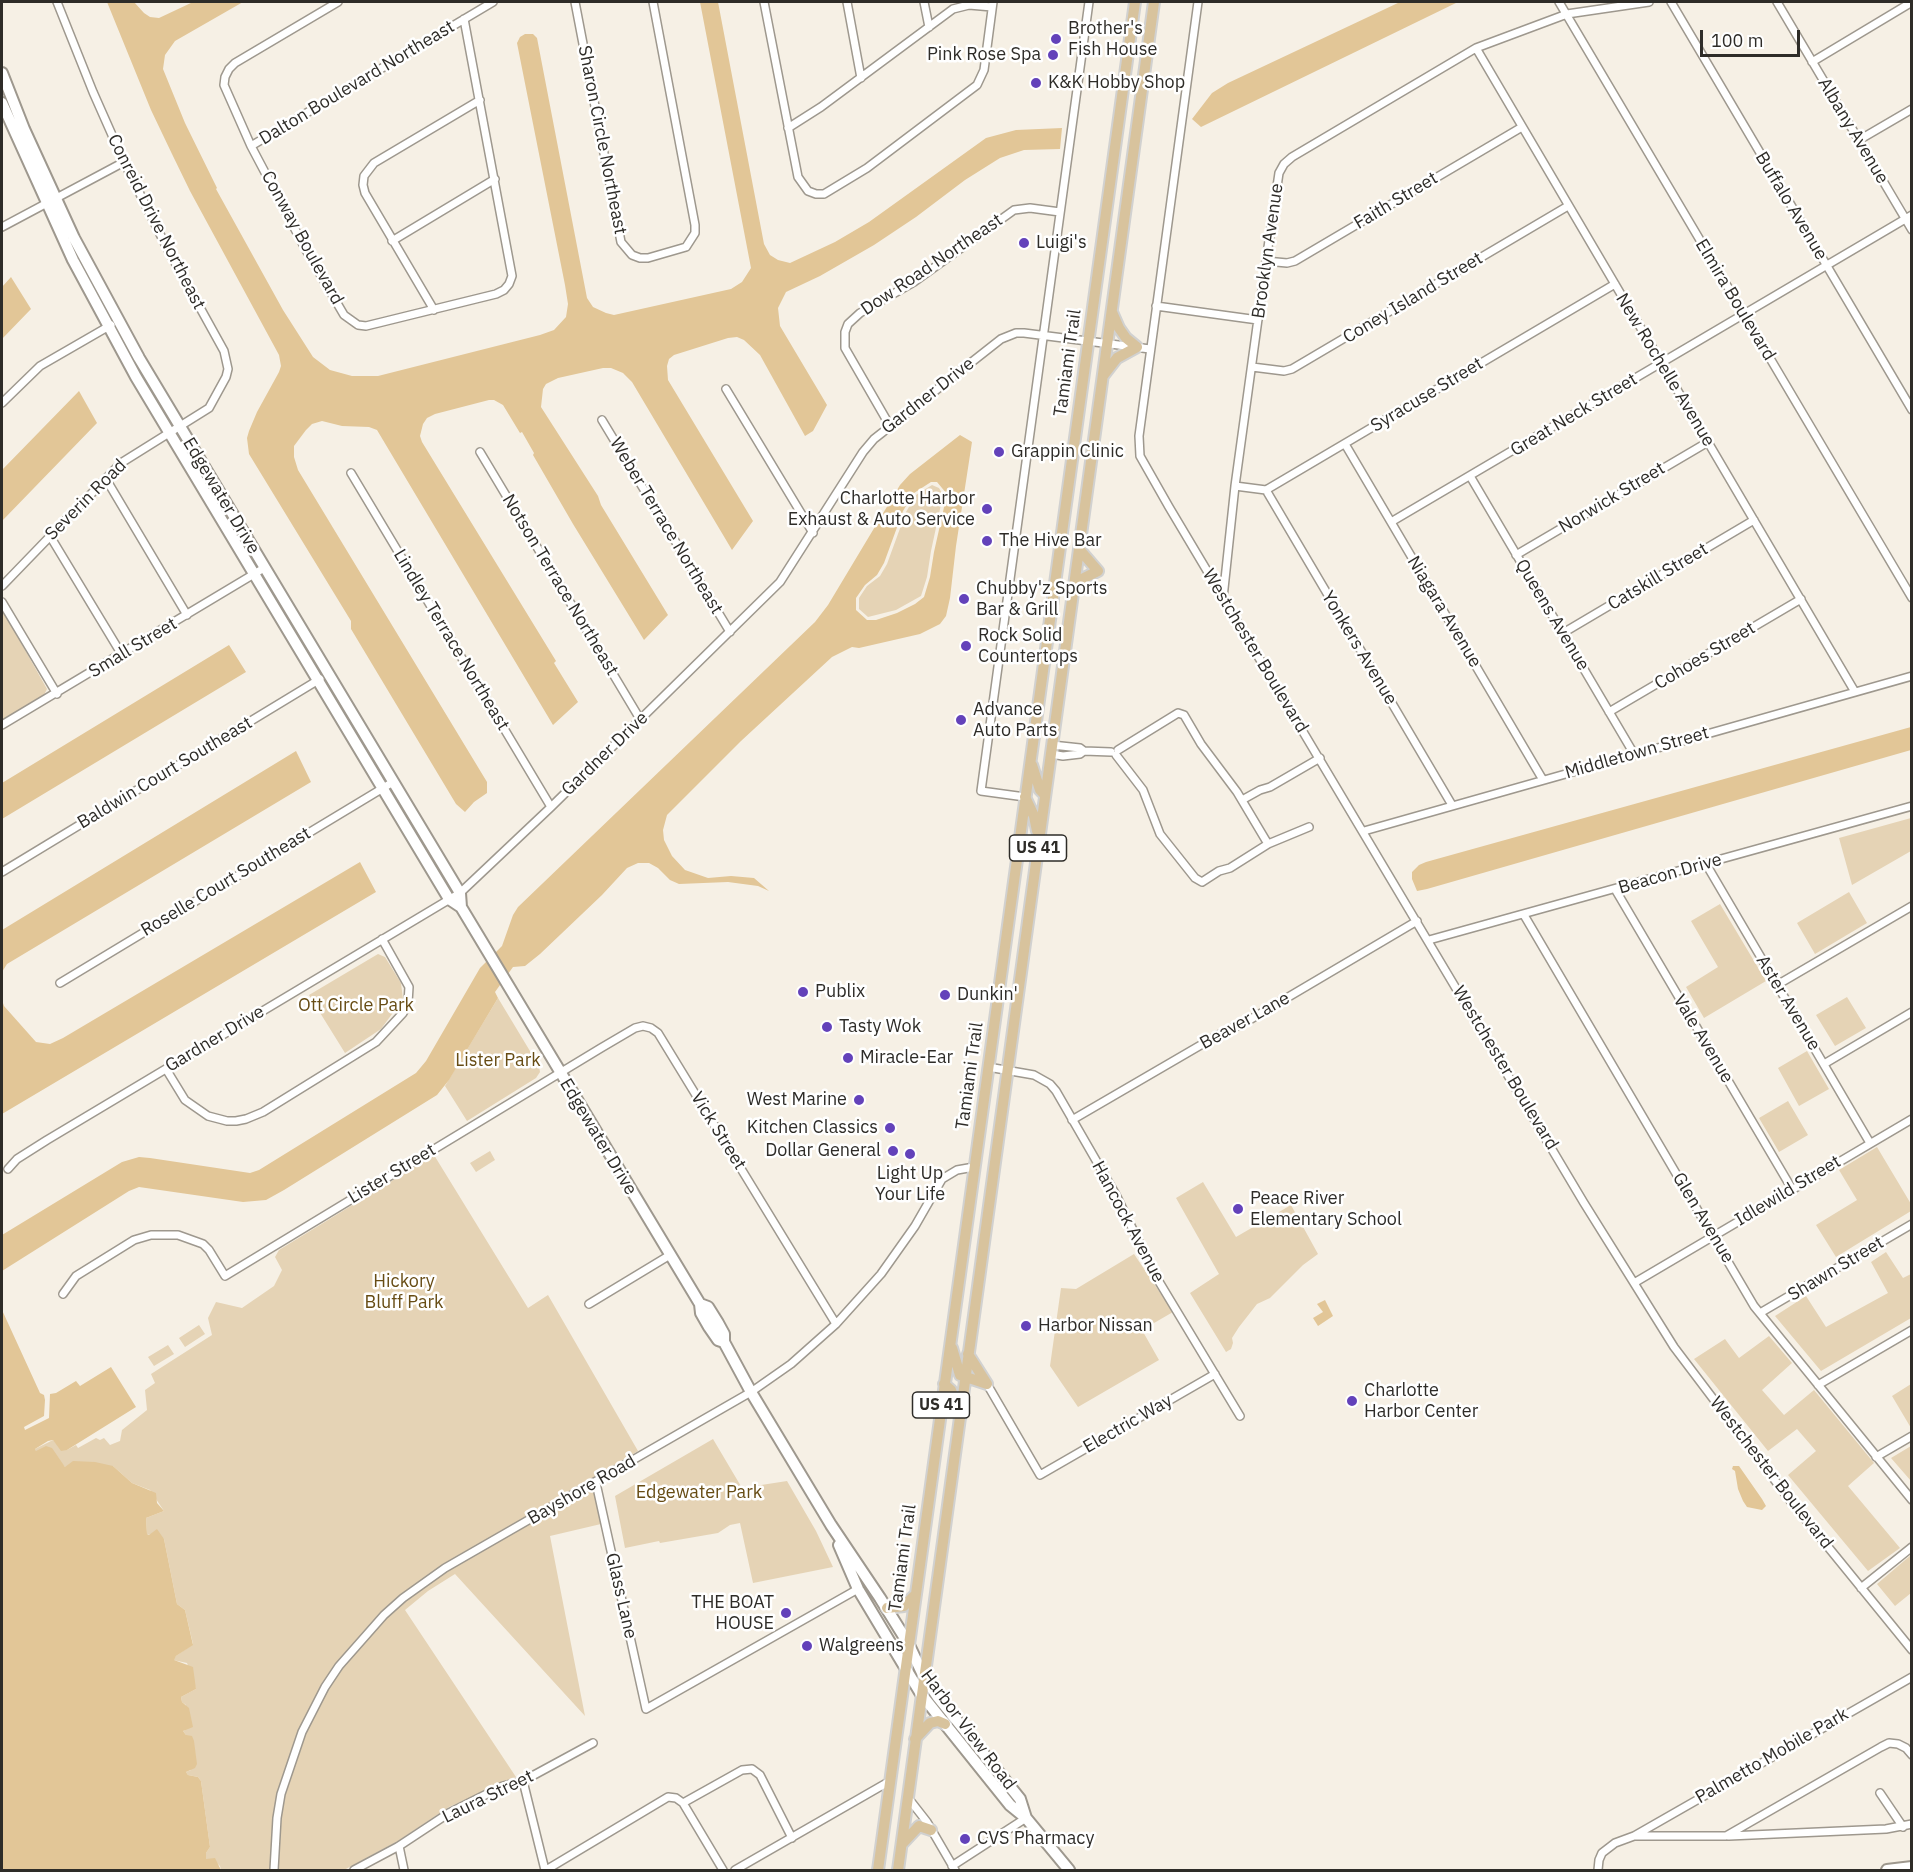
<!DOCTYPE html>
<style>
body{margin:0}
#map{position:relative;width:1913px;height:1872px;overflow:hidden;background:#f6f0e5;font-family:"IBM Plex Sans",sans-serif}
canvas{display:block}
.frame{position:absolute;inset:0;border:3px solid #2e2c28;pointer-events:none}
.scale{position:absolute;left:1700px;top:30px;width:100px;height:27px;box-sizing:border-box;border:3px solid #2e2c28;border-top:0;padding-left:8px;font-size:18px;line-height:21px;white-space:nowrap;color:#2e2c28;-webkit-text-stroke:4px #fff;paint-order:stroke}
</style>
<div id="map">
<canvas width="1913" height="1872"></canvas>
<div class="frame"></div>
<div class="scale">100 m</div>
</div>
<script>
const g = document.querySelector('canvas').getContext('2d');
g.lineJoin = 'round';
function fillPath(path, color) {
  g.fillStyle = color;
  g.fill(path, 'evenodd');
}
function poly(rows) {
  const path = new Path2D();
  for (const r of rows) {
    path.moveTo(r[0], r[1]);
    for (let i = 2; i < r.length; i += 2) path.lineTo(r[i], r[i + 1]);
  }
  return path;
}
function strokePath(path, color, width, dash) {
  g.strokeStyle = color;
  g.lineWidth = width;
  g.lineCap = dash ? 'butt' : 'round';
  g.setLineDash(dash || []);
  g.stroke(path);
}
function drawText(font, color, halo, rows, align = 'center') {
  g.font = font + ' "IBM Plex Sans",sans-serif';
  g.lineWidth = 5;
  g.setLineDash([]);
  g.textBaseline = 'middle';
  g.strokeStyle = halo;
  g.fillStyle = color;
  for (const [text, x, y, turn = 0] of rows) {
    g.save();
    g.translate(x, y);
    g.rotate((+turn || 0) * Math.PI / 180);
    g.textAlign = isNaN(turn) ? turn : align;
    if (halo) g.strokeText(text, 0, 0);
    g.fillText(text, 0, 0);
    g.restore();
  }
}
fillPath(poly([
 [932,485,939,488,943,495,931,551,927,577,921,596,896,610,868,617,859,609,859,598,867,586,880,576,887,564,906,512,916,495],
 [2,609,47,689,44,695,2,720],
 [1911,818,1911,851,1852,885,1839,838],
 [1849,892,1867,923,1815,954,1797,923],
 [1720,904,1766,981,1704,1018,1686,987,1718,967,1691,921],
 [378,954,385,957,401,983,403,999,381,1029,345,1053,309,995],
 [1847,997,1866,1028,1835,1046,1816,1015],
 [498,998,539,1066,540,1072,536,1078,467,1121,445,1086],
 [1807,1051,1829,1089,1799,1106,1778,1068],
 [1788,1101,1808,1135,1779,1152,1759,1118],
 [1877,1147,1911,1204,1911,1211,1836,1257,1816,1225,1857,1200,1839,1170],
 [490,1151,495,1160,476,1172,470,1163],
 [434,1155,528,1308,548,1295,638,1451,591,1479,601,1524,550,1536,585,1716,455,1574,428,1591,405,1610,516,1777,449,1807,398,1841,344,1870,221,1870,220,1866,212,1859,206,1860,206,1853,210,1847,201,1781,198,1777,188,1775,186,1772,191,1770,186,1735,183,1731,185,1730,186,1705,182,1702,181,1697,196,1689,187,1663,173,1660,176,1656,193,1644,185,1610,177,1604,164,1539,147,1534,146,1518,164,1511,150,1490,132,1483,113,1466,65,1467,46,1447,36,1452,35,1449,53,1440,67,1450,76,1445,78,1448,96,1438,100,1440,104,1438,110,1445,120,1441,122,1430,147,1410,145,1390,155,1383,151,1374,212,1335,208,1318,216,1302,242,1308,274,1286,282,1270,275,1257,279,1250],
 [1203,1182,1236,1237,1291,1205,1318,1254,1303,1265,1270,1298,1257,1304,1239,1327,1232,1338,1233,1343,1231,1349,1226,1352,1190,1293,1219,1274,1176,1198],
 [1886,1252,1903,1278,1911,1274,1911,1318,1821,1371,1775,1316,1806,1296,1826,1327,1888,1293,1871,1262],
 [1134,1254,1173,1312,1142,1330,1159,1360,1078,1407,1050,1366,1061,1288,1076,1289],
 [199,1325,205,1334,185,1347,179,1338],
 [1769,1336,1792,1363,1762,1390,1784,1415,1814,1390,1874,1463,1848,1486,1900,1548,1868,1571,1788,1475,1816,1451,1797,1429,1768,1451,1694,1359,1725,1339,1739,1358],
 [168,1345,174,1354,154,1366,148,1357],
 [1911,1384,1912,1428,1911,1428,1892,1396],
 [713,1439,742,1488,787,1481,816,1531,833,1567,753,1583,740,1523,730,1525,718,1533,660,1543,659,1541,625,1548,615,1496],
 [1911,1446,1911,1481,1891,1458],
 [1911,1555,1911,1593,1895,1606,1877,1584]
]), '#e5d3b5');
fillPath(poly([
 [107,2,134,2,144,13,150,17,159,18,193,2,243,2,175,41,165,55,163,69,185,123,217,188,216,189,283,310,313,357,330,370,352,376,378,376,540,335,554,330,566,317,568,304,565,285,517,43,520,37,525,34,533,34,537,38,587,298,593,307,606,313,614,315,731,289,742,282,751,268,700,2,718,2,764,244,770,255,778,260,790,263,835,242,869,222,986,138,1016,130,1062,128,1060,149,1024,150,1000,158,965,180,916,217,874,245,820,276,786,292,778,308,780,326,827,405,813,431,805,436,760,355,744,340,737,337,728,338,674,355,669,359,667,366,668,380,753,521,732,550,632,382,623,373,611,368,603,368,558,378,546,384,543,389,541,407,598,496,601,505,668,615,644,640,573,524,533,455,534,453,522,432,520,433,503,405,494,400,489,400,435,414,427,418,423,424,420,436,422,442,556,661,554,663,578,702,553,725,377,430,369,427,342,426,322,421,312,424,306,430,294,446,294,457,298,470,487,782,487,793,474,802,465,812,456,804,351,629,351,621,249,454,247,438,249,431,257,412,279,372,281,366,279,355,190,191,172,154,151,110],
 [1400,2,1458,2,1201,127,1192,119,1212,93,1228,83],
 [11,277,31,309,2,339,2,287],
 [79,391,97,423,2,521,2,470],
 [960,435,972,442,956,546,950,598,946,616,940,624,920,634,859,648,852,647,832,657,741,741,667,815,663,830,664,840,672,856,685,870,708,878,731,876,754,878,769,891,758,886,728,882,679,884,670,880,658,868,649,863,638,863,627,868,602,895,540,954,525,966,513,967,495,992,498,998,449,1080,437,1095,284,1190,266,1200,243,1202,139,1187,129,1191,2,1271,2,1235,122,1162,139,1157,150,1158,250,1173,259,1170,416,1073,426,1061,480,968,502,946,513,915,518,907,815,622,828,605,900,485,910,474],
 [931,482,937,482,947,494,934,552,930,577,924,597,915,604,897,613,876,620,867,620,856,610,856,598,865,585,877,575,884,563,903,511,914,493],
 [229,645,246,672,2,819,2,783],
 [1911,727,1911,750,1427,889,1417,891,1412,879,1412,872,1419,865,1426,862],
 [296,751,311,782,7,964,2,972,2,930],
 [360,862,376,892,2,1114,2,1000,4,1006,36,1042,50,1044,63,1038],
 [1325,1300,1333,1316,1318,1326,1313,1318,1323,1312,1317,1304],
 [2,1310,40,1393,44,1395,45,1400,44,1416,24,1427,25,1430,49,1418,50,1394,56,1393,76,1381,80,1386,111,1367,136,1407,67,1450,61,1451,53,1440,48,1441,35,1449,36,1451,46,1446,52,1448,65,1467,73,1461,95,1462,113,1466,132,1483,156,1493,157,1503,164,1511,146,1518,147,1534,149,1535,157,1529,164,1539,177,1604,185,1610,193,1645,176,1656,174,1660,193,1667,196,1689,181,1697,182,1702,189,1708,193,1727,183,1731,186,1735,192,1736,194,1741,197,1764,195,1768,186,1772,188,1775,198,1777,201,1781,210,1847,206,1853,206,1859,215,1858,221,1870,2,1870],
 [1733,1466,1739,1466,1762,1499,1766,1506,1762,1510,1747,1507,1743,1501,1738,1489,1735,1471,1732,1469]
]), '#e2c697');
const street = poly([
 [338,2,235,63,229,69,225,77,224,85,251,146,306,250,344,315,358,325,366,326,496,294,504,290,509,284,512,276,464,19],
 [575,2,621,242,632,255,640,258,648,258,686,247,695,233,695,225,653,2],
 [764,2,798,177,808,191,816,194,824,194,867,168,977,85,984,70,993,2],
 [847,2,861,78],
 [924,2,929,27],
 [1198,2,1139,436,1140,456,1169,507,1584,1203,1674,1347,1789,1499,1912,1650],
 [1559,2,1912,598],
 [1671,2,1912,410],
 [1777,2,1912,230],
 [1476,48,1855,692],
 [1812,62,1912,2],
 [788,128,821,107,953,9,969,5,992,7],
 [1859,140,1912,109],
 [251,146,493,2],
 [2,227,124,162],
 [392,241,495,179],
 [1266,261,1287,263,1295,261,1522,127],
 [1156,306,1258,320],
 [434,310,365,193,363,185,364,176,374,163,480,100],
 [1252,367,1284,371,1292,369,1568,206],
 [726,389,813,533],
 [2,403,40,366,111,325],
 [602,420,730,632],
 [890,426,845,348,845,332,848,324,860,313,914,282,1014,210,1030,208,1060,212],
 [1345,444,1543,780],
 [480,452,640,719],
 [351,473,551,807],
 [1470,476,1634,754],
 [106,479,187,615],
 [1235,486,1266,490,1615,284],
 [1266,490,1452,805],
 [1391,522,1912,215],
 [50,536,122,655],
 [1516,555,1708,442],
 [2,586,121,463,209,408,226,377,228,369,224,351,167,248,124,162,93,92,57,2],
 [1223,598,1235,486,1266,261,1279,173,1284,164,1292,157,1476,48,1567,14,1649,2],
 [2,602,57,694],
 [1563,633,1754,520],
 [1609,712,1801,599],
 [2,725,264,568],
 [1052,745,1080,748,1084,751],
 [1051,754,1063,756,1080,754,1084,751,1111,752],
 [1116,755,1143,790,1160,834,1195,878,1202,882,1219,871,1230,868,1268,844,1237,792,1201,744,1184,715,1178,713,1118,750],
 [1025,797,981,791,1089,2],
 [1242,800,1260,790,1270,787,1320,758],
 [1364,831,1912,676],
 [1268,844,1309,827],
 [1706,864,1870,1143],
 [2,872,320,679],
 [1615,889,1792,1189],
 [1524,915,1754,1306,1912,1500],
 [1429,940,1912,806],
 [60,983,393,782],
 [1777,985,1912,906],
 [1824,1064,1912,1012],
 [988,1067,1034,1075,1050,1084,1056,1091,1116,1195,1155,1275,1240,1416],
 [166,1069,185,1100,208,1116,227,1121,236,1121,246,1119,263,1112,376,1042,403,1013,408,1003,409,987,382,939],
 [1072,1120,1218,1035,1246,1022,1417,921],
 [8,1169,17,1159,47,1140,460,893,551,807,780,582,863,452,874,439,1001,339,1016,333,1024,333,1150,349],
 [1634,1283,1912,1119],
 [63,1294,76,1276,134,1240,151,1235,178,1235,203,1244,209,1250,225,1276,601,1048,635,1028,643,1026,651,1028,658,1033,836,1324],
 [589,1304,670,1255],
 [1760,1313,1912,1224],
 [987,1384,1040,1475,1215,1374],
 [1818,1385,1912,1330],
 [1876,1457,1912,1436],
 [596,1483,646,1709,858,1589],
 [1861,1588,1912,1547],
 [523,1781,545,1870],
 [1880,1793,1903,1827],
 [909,1799,927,1822,955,1870],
 [683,1803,742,1770,752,1769,760,1775,792,1838],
 [1636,1836,1726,1836,1881,1747,1889,1743,1898,1744,1906,1748,1912,1755],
 [1729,1836,1886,1829,1912,1824],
 [399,1846,404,1870],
 [952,1866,1026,1818],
 [274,1870,277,1818,281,1794,302,1732,325,1687,339,1666,384,1615,403,1598,445,1568,751,1392,791,1364,836,1324,881,1274,915,1226,942,1179,957,1170,974,1167],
 [354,1870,399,1846,449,1813,503,1786,523,1781,593,1743],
 [546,1870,668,1797,676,1798,683,1803,723,1870],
 [735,1870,890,1781],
 [1598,1870,1599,1860,1602,1853,1615,1843,1634,1836,1912,1677]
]);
const secondary = poly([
 [2,73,24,129,74,238,139,358,460,893,461,907,700,1304,701,1313,709,1327,718,1340,724,1342],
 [2,103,73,260,136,377,449,899,461,907],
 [700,1304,708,1307,718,1323,724,1334,724,1342,751,1392,831,1525,880,1598,908,1643,924,1677,937,1696,1020,1799,1026,1818],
 [839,1545,858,1589,921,1694,1010,1805,1026,1818,1069,1870],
 [1887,1870,1912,1867]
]);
const primary = poly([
 [1103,376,1117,358,1137,347,1126,338,1119,328,1112,312],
 [1075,585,1082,579,1098,571,1079,549],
 [1032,765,1040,790,1045,795],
 [1025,797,1034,816,1037,831],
 [952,1348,960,1375,987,1384],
 [968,1354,987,1384],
 [944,1384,951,1390,958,1412],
 [887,1608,904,1606,914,1596],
 [915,1739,930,1723,938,1721,945,1724],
 [902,1844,919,1826,931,1830],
 [878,1870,1135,2],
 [898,1870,1154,2]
]);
strokePath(street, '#9e988e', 10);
strokePath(secondary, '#9e988e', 14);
strokePath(primary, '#d1d1d0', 14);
strokePath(street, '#fff', 7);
strokePath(secondary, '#fff', 10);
strokePath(primary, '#d8c39d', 10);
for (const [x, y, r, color] of [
 [1056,39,6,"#6342ba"],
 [1053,55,6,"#6342ba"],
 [1036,83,6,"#6342ba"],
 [1024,243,6,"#6342ba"],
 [999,452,6,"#6342ba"],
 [987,509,6,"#6342ba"],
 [987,541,6,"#6342ba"],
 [964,599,6,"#6342ba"],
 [966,646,6,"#6342ba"],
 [961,720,6,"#6342ba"],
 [803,992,6,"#6342ba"],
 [945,995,6,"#6342ba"],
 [827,1027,6,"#6342ba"],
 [848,1058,6,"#6342ba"],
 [859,1100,6,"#6342ba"],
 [890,1128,6,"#6342ba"],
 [893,1151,6,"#6342ba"],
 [910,1154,6,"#6342ba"],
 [1238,1209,6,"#6342ba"],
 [1026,1326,6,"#6342ba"],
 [1352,1401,6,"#6342ba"],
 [786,1613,6,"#6342ba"],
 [807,1646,6,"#6342ba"],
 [965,1839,6,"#6342ba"]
]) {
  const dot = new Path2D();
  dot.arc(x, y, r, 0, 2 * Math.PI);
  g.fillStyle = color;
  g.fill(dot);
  strokePath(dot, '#fff', 2);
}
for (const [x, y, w] of [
 [1038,848,57],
 [941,1405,57]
]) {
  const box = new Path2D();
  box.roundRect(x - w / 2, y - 13, w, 26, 4.5);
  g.fillStyle = '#fff';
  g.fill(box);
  strokePath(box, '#2e2c28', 1.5);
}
drawText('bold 16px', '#2e2c28', null, [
 ["US 41",1038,848],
 ["US 41",941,1405]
]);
drawText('18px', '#2e2c28', '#fff', [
 ["Brother's",1068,29],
 ["Fish House",1068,50],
 ["Pink Rose Spa",1041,55,"right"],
 ["K&K Hobby Shop",1048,83],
 ["Luigi's",1036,243],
 ["Grappin Clinic",1011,452],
 ["Charlotte Harbor",975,499,"right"],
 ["Exhaust & Auto Service",975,520,"right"],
 ["The Hive Bar",999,541],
 ["Chubby'z Sports",976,589],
 ["Bar & Grill",976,610],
 ["Rock Solid",978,636],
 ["Countertops",978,657],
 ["Advance",973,710],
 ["Auto Parts",973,731],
 ["Publix",815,992],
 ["Dunkin'",957,995],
 ["Tasty Wok",839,1027],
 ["Miracle-Ear",860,1058],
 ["West Marine",847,1100,"right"],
 ["Kitchen Classics",878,1128,"right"],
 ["Dollar General",881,1151,"right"],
 ["Light Up",910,1174,"center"],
 ["Your Life",910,1195,"center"],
 ["Peace River",1250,1199],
 ["Elementary School",1250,1220],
 ["Harbor Nissan",1038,1326],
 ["Charlotte",1364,1391],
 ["Harbor Center",1364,1412],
 ["THE BOAT",774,1603,"right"],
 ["HOUSE",774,1624,"right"],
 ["Walgreens",819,1646],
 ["CVS Pharmacy",977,1839]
], 'left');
drawText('18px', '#2e2c28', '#fff', [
 ["Dalton Boulevard Northeast",357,83,-31],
 ["Albany Avenue",1853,131,59],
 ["Sharon Circle Northeast",602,140,79],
 ["Faith Street",1396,201,-31],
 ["Buffalo Avenue",1791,206,59],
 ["Conreid Drive Northeast",156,222,63],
 ["Conway Boulevard",302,238,61],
 ["Brooklyn Avenue",1268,251,-82],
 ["Dow Road Northeast",932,265,-34],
 ["Coney Island Street",1413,298,-31],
 ["Elmira Boulevard",1735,300,59],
 ["Tamiami Trail",1068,363,-82],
 ["New Rochelle Avenue",1665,370,59],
 ["Syracuse Street",1427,395,-31],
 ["Gardner Drive",928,396,-38],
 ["Great Neck Street",1574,415,-31],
 ["Edgewater Drive",221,496,59],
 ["Norwick Street",1612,498,-31],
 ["Severin Road",86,500,-45],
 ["Weber Terrace Northeast",666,526,59],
 ["Catskill Street",1658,577,-31],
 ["Notson Terrace Northeast",560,585,59],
 ["Niagara Avenue",1444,612,59],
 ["Queens Avenue",1552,615,59],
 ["Lindley Terrace Northeast",451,640,59],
 ["Small Street",133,648,-31],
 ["Yonkers Avenue",1359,648,59],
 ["Westchester Boulevard",1255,651,59],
 ["Cohoes Street",1705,656,-31],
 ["Middletown Street",1637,753,-16],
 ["Gardner Drive",605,754,-44],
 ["Baldwin Court Southeast",165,773,-31],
 ["Beacon Drive",1670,874,-16],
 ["Roselle Court Southeast",226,882,-31],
 ["Aster Avenue",1788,1003,59],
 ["Beaver Lane",1245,1021,-29],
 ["Gardner Drive",215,1039,-31],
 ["Vale Avenue",1703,1039,59],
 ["Westchester Boulevard",1505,1068,59],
 ["Tamiami Trail",970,1076,-82],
 ["Vick Street",718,1131,58],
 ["Edgewater Drive",598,1137,59],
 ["Lister Street",392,1174,-31],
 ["Idlewild Street",1788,1191,-31],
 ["Glen Avenue",1703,1218,59],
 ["Hancock Avenue",1128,1222,62],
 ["Shawn Street",1836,1269,-31],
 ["Electric Way",1128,1424,-30],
 ["Westchester Boulevard",1771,1473,52],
 ["Bayshore Road",582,1490,-30],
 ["Tamiami Trail",903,1558,-82],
 ["Glass Lane",621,1596,77],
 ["Harbor View Road",968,1730,53],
 ["Palmetto Mobile Park",1772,1756,-30],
 ["Laura Street",488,1797,-26]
]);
drawText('18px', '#674c14', '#fff', [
 ["Ott Circle Park",356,1006],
 ["Lister Park",498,1061],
 ["Hickory",404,1282],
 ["Bluff Park",404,1303],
 ["Edgewater Park",699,1493]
]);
</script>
